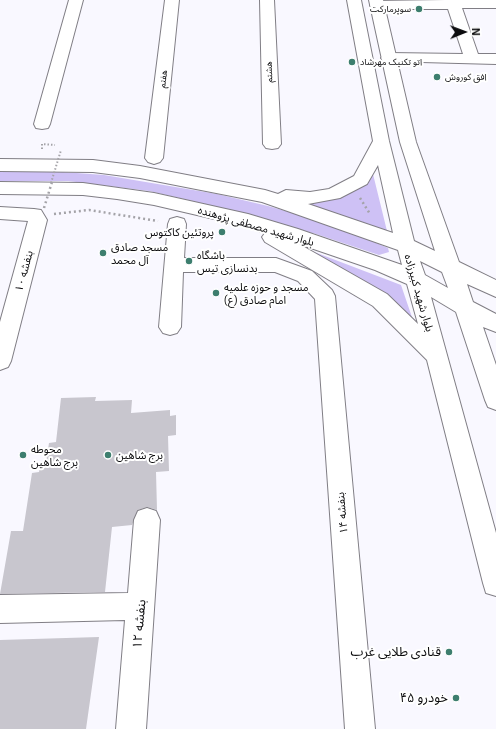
<!DOCTYPE html>
<meta charset="utf-8">
<style>
body{margin:0}
#map{position:relative;width:496px;height:729px;overflow:hidden;background:#f9f8ff;font-family:"Exo 2",sans-serif}
canvas{display:block}
.north{position:absolute;left:444px;top:12px;width:40px;height:40px;-webkit-text-stroke:3px #fff;paint-order:stroke;rotate:89deg;font-size:11px;font-weight:700;line-height:16px;text-align:center;color:#0c0c0e}
.north::after{content:'';display:block;margin:auto;width:14px;height:18px;background:#0c0c0e;clip-path:polygon(50% 0,100% 100%,50% 72%,0 100%)}
</style>
<div id="map">
<canvas width="496" height="729"></canvas>
<div class="north">N</div>
</div>
<script>
const g = document.querySelector('canvas').getContext('2d');
g.lineJoin = 'round';
function fillPath(path, color) {
  g.fillStyle = color;
  g.fill(path, 'evenodd');
}
function poly(rows) {
  const path = new Path2D();
  for (const r of rows) {
    path.moveTo(r[0], r[1]);
    for (let i = 2; i < r.length; i += 2) path.lineTo(r[i], r[i + 1]);
  }
  return path;
}
function strokePath(path, color, width, dash) {
  g.strokeStyle = color;
  g.lineWidth = width;
  g.lineCap = dash ? 'butt' : 'round';
  g.setLineDash(dash || []);
  g.stroke(path);
}
function drawText(font, color, halo, rows, align = 'center') {
  g.font = font + ' "Exo 2","Noto Sans Arabic",sans-serif';
  g.lineWidth = 4;
  g.setLineDash([]);
  g.textBaseline = 'middle';
  g.strokeStyle = halo;
  g.fillStyle = color;
  for (const [text, x, y, turn = 0] of rows) {
    g.save();
    g.translate(x, y);
    g.rotate((+turn || 0) * Math.PI / 180);
    g.textAlign = isNaN(turn) ? turn : align;
    if (halo) g.strokeText(text, 0, 0);
    g.fillText(text, 0, 0);
    g.restore();
  }
}
fillPath(poly([
 [372,170,387,231,308,205,309,200],
 [0,171,49,171,104,175,217,194,268,206,321,221,367,239,388,248,389,252,379,255,313,233,274,230,240,212,149,191,68,181,0,181],
 [275,237,401,285,416,329]
]), '#cec1f5');
fillPath(poly([
 [96,397,95,401,132,400,131,413,170,410,170,416,176,415,176,435,168,436,169,471,156,472,157,510,147,507,138,510,132,525,112,527,105,592,0,594,11,531,23,531,32,473,39,472,41,463,46,463,49,443,56,442,61,398],
 [99,637,86,729,0,729,0,640]
]), '#c8c6ce');
const minor = poly([
 [69,0,83,0,50,124,48,128,42,129,36,128,34,124,69,0],
 [165,0,179,0,163,158,160,162,154,164,148,162,145,158,165,0],
 [260,0,274,0,281,144,278,148,272,149,266,148,263,144,260,0],
 [445,0,496,0,496,8,462,8,478,54,496,54,496,64,384,61,381,58,384,55,389,53,463,54,448,9,377,9,372,8,370,5,372,2,377,1,445,0],
 [0,207,34,209,41,210,47,220,11,361,8,367,0,370,0,322,28,221,0,219,0,207],
 [177,217,184,219,186,224,184,258,276,258,312,271,332,290,335,296,375,729,345,729,315,299,298,281,275,272,183,272,181,327,177,333,170,335,163,333,159,327,168,224,170,219,177,217],
 [147,508,156,511,160,520,146,729,116,729,125,620,0,623,0,595,128,593,134,520,138,511,147,508]
]);
const major = poly([
 [347,0,361,0,389,141,414,241,435,251,400,142,369,0,383,0,416,142,459,262,496,280,496,297,467,284,473,302,496,314,496,332,483,327,496,365,496,410,488,407,485,400,456,312,431,297,496,533,496,596,486,593,483,583,427,360,373,306,265,242,262,237,265,233,240,225,154,205,117,199,83,195,0,194,0,182,83,183,154,193,248,214,298,229,402,265,398,250,262,202,140,178,93,172,0,171,0,159,93,160,140,166,265,190,278,194,286,190,310,192,329,189,354,176,373,141,347,0],
 [378,165,393,233,308,204,340,198,367,184,378,165],
 [299,244,375,270,407,284,418,324,387,294,299,244],
 [420,261,442,272,448,288,425,275,420,261]
]);
strokePath(minor, '#807e85', 2);
strokePath(major, '#807e85', 2);
strokePath(poly([
 [42,149,42,144,55,145]
]), '#a4a3a8', 2, [1.5, 2]);
strokePath(poly([
 [360,198,370,214],
 [54,214,89,210,158,221]
]), '#a4a3a8', 2.5, [2, 3]);
fillPath(minor, '#fff');
fillPath(major, '#fff');
strokePath(poly([
 [51,183,61,150]
]), '#a4a3a8', 2, [1.5, 2]);
strokePath(poly([
 [44,208,52,182]
]), '#a4a3a8', 2.5, [2, 3]);
for (const [x, y, r, color] of [
 [419,9,4,"#3d7e6e"],
 [352,62,4,"#3d7e6e"],
 [437,77,4,"#3d7e6e"],
 [222,232,4,"#3d7e6e"],
 [103,253,4,"#3d7e6e"],
 [189,261,4,"#3d7e6e"],
 [216,293,4,"#3d7e6e"],
 [23,455,4,"#3d7e6e"],
 [108,455,4,"#3d7e6e"],
 [449,652,4,"#3d7e6e"],
 [456,698,4,"#3d7e6e"]
]) {
  const dot = new Path2D();
  dot.arc(x, y, r, 0, 2 * Math.PI);
  g.fillStyle = color;
  g.fill(dot);
  strokePath(dot, '#fff', 1.5);
}
drawText('9px', '#0c0c0e', '#fff', [
 ["سوپرمارکت",411,9,"right"],
 ["اتو تکنیک مهرشاد",360,62],
 ["افق کوروش",445,77]
], 'left');
drawText('9px', '#0c0c0e', '#fff', [
 ["هشتم",269,72,-92],
 ["هفتم",163,79,-83]
]);
drawText('11px', '#0c0c0e', '#fff', [
 ["بلوار شهید مصطفی پژوهنده",256,226,16],
 ["بنفشه ۱۰",24,271,-75],
 ["بلوار شهید کبیرزاده",419,293,74],
 ["بنفشه ۱۴",342,513,-95]
]);
drawText('11px', '#0c0c0e', '#fff', [
 ["پروتئین کاکتوس",214,232,"right"],
 ["مسجد صادق",111,247],
 ["آل محمد",111,260],
 ["باشگاه",197,255],
 ["بدنسازی تیس",197,268],
 ["مسجد و حوزه علمیه",224,287],
 ["امام صادق (ع)",224,300],
 ["محوطه",31,449],
 ["برج شاهین",31,462],
 ["برج شاهین",116,455]
], 'left');
drawText('13px', '#0c0c0e', '#fff', [
 ["بنفشه ۱۲",139,624,-85]
]);
drawText('13px', '#0c0c0e', '#fff', [
 ["قنادی طلایی غرب",441,652],
 ["خودرو ۴۵",448,698]
], 'right');
</script>
